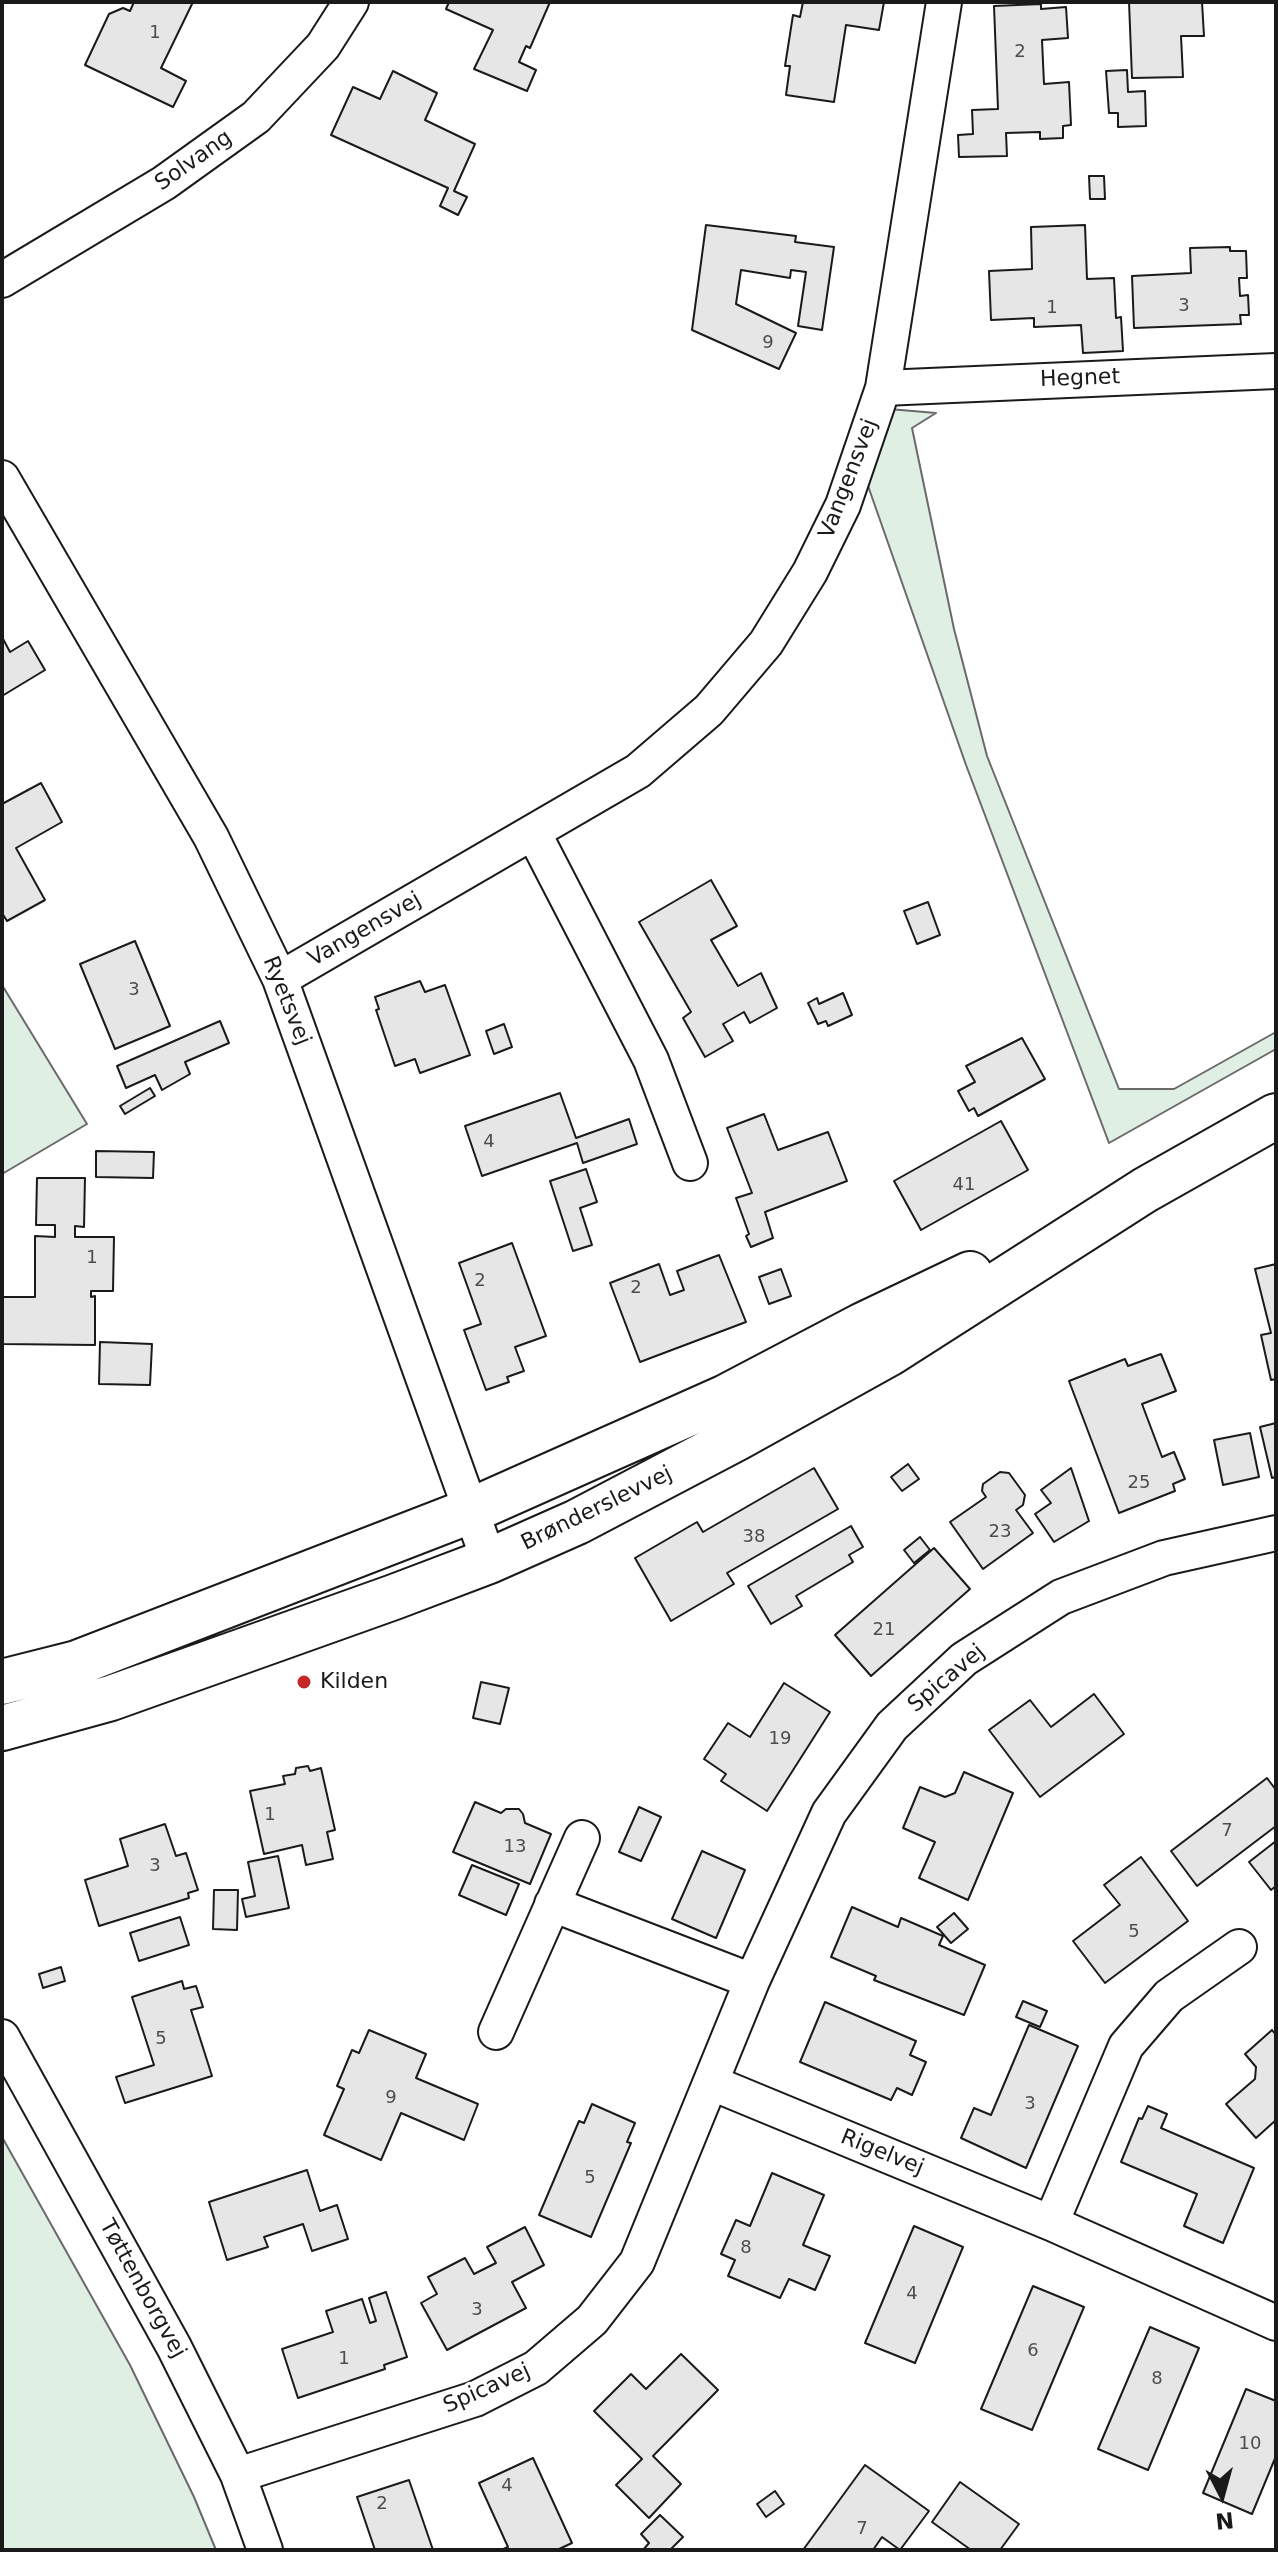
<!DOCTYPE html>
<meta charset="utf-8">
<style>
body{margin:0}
#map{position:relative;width:1278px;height:2552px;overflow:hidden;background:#fff;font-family:"DejaVu Sans",sans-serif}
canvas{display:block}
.frame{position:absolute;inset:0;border:4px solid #1a1a1a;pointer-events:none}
.north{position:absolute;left:1182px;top:2456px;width:80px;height:80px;-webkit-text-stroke:6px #fff;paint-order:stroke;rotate:174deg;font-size:22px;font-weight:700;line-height:32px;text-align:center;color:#1a1a1a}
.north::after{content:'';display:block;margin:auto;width:28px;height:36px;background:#1a1a1a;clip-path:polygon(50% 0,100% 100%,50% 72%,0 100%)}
</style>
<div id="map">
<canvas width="1278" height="2552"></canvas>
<div class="frame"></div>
<div class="north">N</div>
</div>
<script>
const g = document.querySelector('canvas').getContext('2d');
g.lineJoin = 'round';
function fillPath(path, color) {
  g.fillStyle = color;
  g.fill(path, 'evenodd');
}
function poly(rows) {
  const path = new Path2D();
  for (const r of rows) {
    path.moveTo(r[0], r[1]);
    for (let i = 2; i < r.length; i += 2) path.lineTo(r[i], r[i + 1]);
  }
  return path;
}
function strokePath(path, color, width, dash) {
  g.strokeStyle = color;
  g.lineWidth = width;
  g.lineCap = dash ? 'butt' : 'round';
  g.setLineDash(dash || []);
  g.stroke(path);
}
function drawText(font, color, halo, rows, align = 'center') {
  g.font = font + ' "DejaVu Sans",sans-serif';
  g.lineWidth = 6;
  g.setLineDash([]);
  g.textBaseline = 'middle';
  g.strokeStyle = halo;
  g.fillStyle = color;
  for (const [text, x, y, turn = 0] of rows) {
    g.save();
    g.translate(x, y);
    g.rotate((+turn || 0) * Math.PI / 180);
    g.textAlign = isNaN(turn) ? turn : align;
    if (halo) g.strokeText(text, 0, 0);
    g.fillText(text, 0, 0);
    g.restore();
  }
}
const green = poly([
 [889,409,936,413,912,428,954,629,987,756,1119,1089,1174,1089,1276,1032,1276,1049,1109,1143,966,765,867,483,889,409],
 [2,985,87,1124,2,1174,2,985],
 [2,2137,130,2365,194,2497,216,2550,2,2550,2,2137]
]);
fillPath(green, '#e0efe3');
strokePath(green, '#6a6a6a', 2);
const building = poly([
 [134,2,193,2,161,68,186,81,173,107,85,65,109,14,123,8,130,11,134,2],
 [449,2,550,2,530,48,526,46,519,62,536,70,527,91,474,69,493,30,446,9,449,2],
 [803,2,884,2,879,30,846,25,834,102,786,95,790,66,785,66,793,15,800,17,803,2],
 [1129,2,1202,2,1204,36,1181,36,1183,77,1132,78,1129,2],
 [1041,4,1041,9,1066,7,1068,38,1042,40,1044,84,1069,82,1071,125,1063,126,1063,138,1040,139,1040,132,1006,133,1007,156,959,157,958,135,973,134,972,110,998,109,994,6,1041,4],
 [1127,70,1128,92,1145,91,1146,126,1118,127,1118,113,1109,113,1106,71,1127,70],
 [393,71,437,93,425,120,475,144,454,191,467,197,458,215,440,206,448,188,331,135,353,87,380,99,393,71],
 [1089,176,1104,176,1105,199,1090,199,1089,176],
 [706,225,796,236,795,242,834,247,822,330,798,326,806,272,791,270,790,278,741,270,736,304,796,333,779,369,692,330,706,225],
 [1085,225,1087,279,1114,278,1116,318,1121,317,1123,351,1083,353,1081,325,1034,327,1034,318,991,320,989,271,1032,269,1031,227,1085,225],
 [1230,247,1230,251,1246,251,1247,278,1239,278,1240,296,1248,295,1249,315,1240,315,1241,324,1134,328,1132,276,1191,273,1190,248,1230,247],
 [2,637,10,652,28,641,45,670,2,696,2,637],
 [41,783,62,822,16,848,45,900,7,921,2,913,2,804,41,783],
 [711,880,737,926,711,940,738,986,761,973,777,1008,750,1023,744,1012,723,1024,733,1041,705,1057,683,1018,691,1012,639,922,711,880],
 [928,902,940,935,917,944,904,911,928,902],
 [135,941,170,1026,115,1049,80,964,135,941],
 [420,981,425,992,445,985,470,1055,420,1073,415,1059,395,1066,376,1010,379,1009,375,997,420,981],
 [843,993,852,1015,828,1026,826,1021,818,1024,808,1003,817,998,819,1004,843,993],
 [220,1021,229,1043,185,1062,190,1074,162,1090,155,1075,126,1088,117,1066,220,1021],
 [504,1024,512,1047,494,1054,486,1031,504,1024],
 [1022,1038,1045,1079,978,1116,974,1108,969,1111,958,1091,975,1082,966,1066,1022,1038],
 [150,1088,155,1096,125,1114,120,1106,150,1088],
 [560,1093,576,1138,629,1119,637,1144,583,1163,577,1143,482,1176,465,1126,560,1093],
 [764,1114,778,1150,828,1132,847,1181,765,1212,773,1238,751,1247,746,1236,749,1234,736,1198,752,1193,727,1128,764,1114],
 [1001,1121,1028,1170,921,1230,894,1181,1001,1121],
 [96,1151,154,1152,153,1178,96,1177,96,1151],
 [586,1169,597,1202,580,1208,592,1245,573,1251,550,1181,586,1169],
 [37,1178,85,1178,84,1227,75,1226,75,1237,114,1237,113,1291,91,1291,91,1297,95,1296,95,1345,2,1344,2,1297,35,1297,35,1236,55,1237,55,1225,36,1225,37,1178],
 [512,1243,546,1336,515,1347,524,1371,507,1377,509,1382,486,1390,464,1330,481,1324,459,1263,512,1243],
 [719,1255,746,1322,640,1362,610,1283,659,1264,670,1295,684,1290,677,1271,719,1255],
 [1276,1264,1276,1379,1271,1380,1261,1335,1271,1333,1255,1269,1276,1264],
 [781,1269,791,1296,769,1304,759,1277,781,1269],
 [100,1342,152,1344,150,1385,99,1384,100,1342],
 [1161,1354,1176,1391,1142,1404,1162,1457,1174,1452,1185,1479,1173,1484,1175,1491,1119,1513,1069,1381,1125,1359,1128,1366,1161,1354],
 [1276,1423,1276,1477,1272,1478,1260,1427,1276,1423],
 [1250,1433,1259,1477,1223,1485,1214,1440,1250,1433],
 [908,1464,919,1479,902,1491,891,1477,908,1464],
 [814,1468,838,1509,727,1573,734,1584,671,1621,635,1558,697,1522,703,1532,814,1468],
 [1071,1468,1089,1521,1054,1542,1035,1514,1051,1503,1041,1490,1071,1468],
 [1000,1472,1009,1473,1025,1495,1023,1505,1016,1510,1033,1533,983,1569,950,1522,986,1497,982,1491,983,1484,1000,1472],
 [851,1526,863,1547,849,1555,853,1562,796,1596,802,1606,771,1624,748,1586,851,1526],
 [920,1537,930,1550,914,1563,904,1550,920,1537],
 [934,1548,970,1589,871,1676,835,1635,934,1548],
 [481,1682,509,1688,500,1724,473,1718,481,1682],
 [784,1683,830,1712,767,1811,721,1781,726,1774,704,1759,728,1723,750,1737,784,1683],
 [1094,1694,1124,1734,1040,1797,989,1730,1030,1700,1051,1727,1094,1694],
 [308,1766,310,1771,321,1768,335,1830,327,1832,333,1859,306,1865,302,1845,264,1854,250,1791,285,1784,283,1776,295,1774,296,1768,308,1766],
 [964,1772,1013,1793,968,1900,919,1878,935,1842,903,1828,920,1787,945,1797,955,1793,964,1772],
 [1267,1778,1276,1790,1276,1826,1197,1886,1171,1851,1267,1778],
 [475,1802,501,1813,506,1809,519,1809,523,1814,525,1823,551,1834,530,1884,453,1852,475,1802],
 [639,1807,661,1817,641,1861,619,1852,639,1807],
 [165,1824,176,1856,186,1853,198,1890,188,1893,189,1898,99,1926,85,1880,128,1866,120,1839,165,1824],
 [1276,1841,1276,1886,1271,1890,1249,1862,1276,1841],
 [702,1851,745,1870,716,1938,672,1919,702,1851],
 [278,1856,289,1908,246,1917,242,1899,255,1896,248,1862,278,1856],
 [1141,1857,1188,1921,1105,1983,1073,1941,1120,1905,1104,1885,1141,1857],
 [472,1865,519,1884,506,1915,459,1895,472,1865],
 [214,1890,238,1890,237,1930,213,1929,214,1890],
 [852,1907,898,1927,901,1918,943,1936,939,1945,985,1965,964,2015,874,1980,876,1976,831,1957,852,1907],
 [954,1913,968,1929,951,1943,937,1927,954,1913],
 [180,1917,189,1945,139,1961,130,1933,180,1917],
 [61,1967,65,1981,43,1988,39,1974,61,1967],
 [182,1981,184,1989,196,1986,203,2007,191,2010,212,2076,125,2103,116,2077,154,2065,132,1997,182,1981],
 [1023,2001,1047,2011,1040,2027,1016,2017,1023,2001],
 [825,2002,916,2041,910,2055,926,2062,912,2095,897,2088,891,2100,800,2062,825,2002],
 [1029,2025,1078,2046,1026,2168,961,2138,974,2108,991,2115,1029,2025],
 [369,2030,426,2054,416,2078,478,2104,464,2140,401,2113,381,2160,324,2135,344,2089,337,2086,352,2050,359,2053,369,2030],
 [1272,2030,1276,2035,1276,2120,1256,2138,1226,2104,1255,2079,1256,2067,1245,2054,1272,2030],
 [592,2104,635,2123,627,2142,631,2143,591,2237,539,2215,579,2121,584,2123,592,2104],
 [1148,2106,1167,2114,1161,2128,1254,2168,1223,2243,1184,2226,1197,2194,1121,2162,1139,2118,1142,2119,1148,2106],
 [307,2170,320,2211,337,2205,348,2239,312,2251,303,2224,264,2237,268,2247,227,2260,209,2202,307,2170],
 [772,2173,824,2195,803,2245,830,2256,815,2290,789,2279,780,2298,728,2276,735,2260,721,2254,736,2220,750,2226,772,2173],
 [914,2226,963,2247,915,2363,865,2343,914,2226],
 [525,2227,544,2265,512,2282,526,2308,447,2350,421,2303,437,2294,428,2277,465,2258,474,2274,496,2263,487,2247,525,2227],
 [1033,2286,1084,2307,1032,2430,981,2409,1033,2286],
 [386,2292,407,2357,384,2365,385,2369,298,2398,282,2349,333,2332,326,2311,362,2299,370,2323,376,2321,369,2298,386,2292],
 [1150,2327,1199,2348,1148,2470,1098,2449,1150,2327],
 [681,2354,718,2390,653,2456,681,2484,649,2518,616,2485,642,2459,594,2411,631,2374,646,2389,681,2354],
 [1246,2389,1276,2401,1276,2456,1252,2514,1203,2493,1246,2389],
 [533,2458,572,2543,557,2550,501,2550,508,2547,479,2483,533,2458],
 [865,2465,929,2511,900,2550,882,2537,873,2550,803,2550,865,2465],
 [409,2480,433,2550,375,2550,357,2497,409,2480],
 [960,2482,1019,2524,1000,2550,971,2550,932,2522,960,2482],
 [775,2491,784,2504,766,2517,757,2504,775,2491],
 [660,2515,683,2537,670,2550,643,2550,649,2543,641,2534,660,2515]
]);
fillPath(building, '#e6e6e6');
strokePath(building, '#1a1a1a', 2);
const minor = poly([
 [2,280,164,183,256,117,323,46,351,2],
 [883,388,1276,371],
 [2,478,211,837,280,979,489,1561],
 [533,832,651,1060,690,1163],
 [280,979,638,771,709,710,766,643,810,572,843,505,883,388,944,2],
 [552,1904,752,1981],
 [496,2032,582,1838],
 [2,2037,174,2347,238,2475,265,2550],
 [712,2083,1051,2223,1276,2323],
 [1051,2223,1126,2046,1169,1996,1239,1947],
 [238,2475,475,2399,536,2368,592,2320,637,2262,752,1981,829,1813,892,1726,964,1659,1061,1597,1164,1558,1276,1533]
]);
const secondary = poly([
 [2,1682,77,1663,470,1511,726,1397,863,1325,970,1274],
 [2,1728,111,1698,394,1597,489,1561,577,1522,737,1438,890,1353,1145,1190,1276,1116]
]);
strokePath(minor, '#1a1a1a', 38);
strokePath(secondary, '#1a1a1a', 48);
strokePath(minor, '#fff', 34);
strokePath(secondary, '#fff', 44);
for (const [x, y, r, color] of [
 [304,1682,8,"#c62828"]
]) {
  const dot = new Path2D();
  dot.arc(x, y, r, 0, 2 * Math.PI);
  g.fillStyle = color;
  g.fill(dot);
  strokePath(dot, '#fff', 3);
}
drawText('18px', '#4d4d4d', null, [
 ["1",155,33],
 ["2",1020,52],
 ["3",1184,306],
 ["1",1052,308],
 ["9",768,343],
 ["3",134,990],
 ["4",489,1142],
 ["41",964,1185],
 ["1",92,1258],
 ["2",480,1281],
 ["2",636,1288],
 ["25",1139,1483],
 ["23",1000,1532],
 ["38",754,1537],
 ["21",884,1630],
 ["19",780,1739],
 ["1",270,1815],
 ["7",1227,1831],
 ["13",515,1847],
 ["3",155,1866],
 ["5",1134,1932],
 ["5",161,2039],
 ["9",391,2098],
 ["3",1030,2104],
 ["5",590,2178],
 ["8",746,2248],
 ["4",912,2294],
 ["3",477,2310],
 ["6",1033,2351],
 ["1",344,2359],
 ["8",1157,2379],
 ["10",1250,2444],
 ["4",507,2486],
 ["2",382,2504],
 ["7",862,2529]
]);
drawText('22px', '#1a1a1a', '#fff', [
 ["Solvang",194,161,-35],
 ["Hegnet",1080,379,-2],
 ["Vangensvej",849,479,-69],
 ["Vangensvej",365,930,-30],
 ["Ryetsvej",286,1001,68],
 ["Brønderslevvej",597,1509,-26],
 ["Spicavej",947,1679,-40],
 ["Rigelvej",882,2153,22],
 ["Tøttenborgvej",142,2289,61],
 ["Spicavej",487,2389,-24]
]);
drawText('22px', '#1a1a1a', '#fff', [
 ["Kilden",320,1682]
], 'left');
</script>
